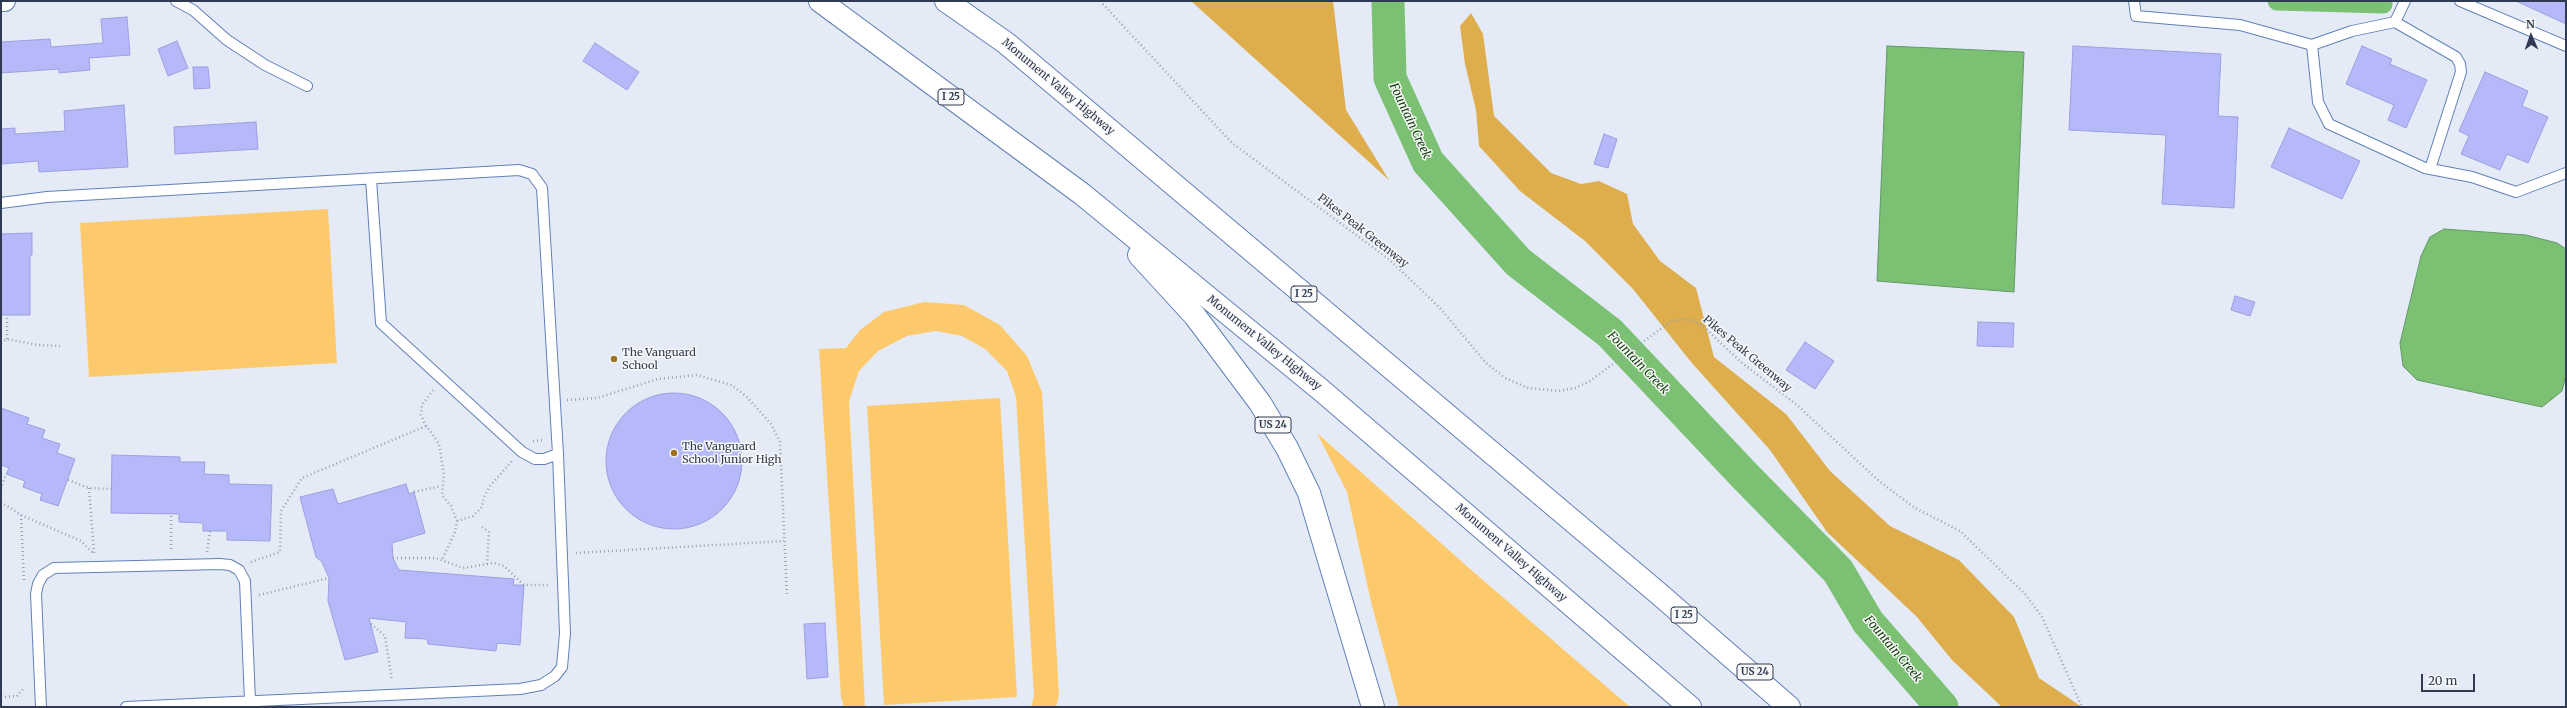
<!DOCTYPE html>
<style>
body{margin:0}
#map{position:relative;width:2567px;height:708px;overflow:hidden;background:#e4ebf7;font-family:Merriweather,serif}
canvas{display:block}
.frame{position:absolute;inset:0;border:2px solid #2e3b53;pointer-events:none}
.north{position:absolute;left:2511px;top:16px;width:40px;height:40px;-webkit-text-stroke:3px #f8f8f8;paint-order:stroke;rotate:358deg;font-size:11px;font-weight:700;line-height:16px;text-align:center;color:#2e3b53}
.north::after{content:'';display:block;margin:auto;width:14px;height:18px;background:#2e3b53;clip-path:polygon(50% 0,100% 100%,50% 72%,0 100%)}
.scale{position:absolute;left:2421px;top:674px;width:54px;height:18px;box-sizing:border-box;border:2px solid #2e3b53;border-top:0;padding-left:5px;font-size:12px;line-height:14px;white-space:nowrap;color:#2e3b53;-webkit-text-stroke:3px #f8f8f8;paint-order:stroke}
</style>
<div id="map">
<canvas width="2567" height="708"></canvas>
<div class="frame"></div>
<div class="north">N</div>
<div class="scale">20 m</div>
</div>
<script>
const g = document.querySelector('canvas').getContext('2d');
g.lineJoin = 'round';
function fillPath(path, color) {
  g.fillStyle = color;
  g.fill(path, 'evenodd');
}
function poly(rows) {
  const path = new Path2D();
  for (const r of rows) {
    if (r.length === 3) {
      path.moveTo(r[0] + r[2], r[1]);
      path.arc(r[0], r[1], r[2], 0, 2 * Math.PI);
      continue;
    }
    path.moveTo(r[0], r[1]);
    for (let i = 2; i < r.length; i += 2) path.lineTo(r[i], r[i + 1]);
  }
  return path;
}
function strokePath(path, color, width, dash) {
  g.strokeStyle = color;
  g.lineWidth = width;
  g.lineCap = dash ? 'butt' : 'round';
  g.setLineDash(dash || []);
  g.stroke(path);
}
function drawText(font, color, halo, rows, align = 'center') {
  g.font = font + ' Merriweather,serif';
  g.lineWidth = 3;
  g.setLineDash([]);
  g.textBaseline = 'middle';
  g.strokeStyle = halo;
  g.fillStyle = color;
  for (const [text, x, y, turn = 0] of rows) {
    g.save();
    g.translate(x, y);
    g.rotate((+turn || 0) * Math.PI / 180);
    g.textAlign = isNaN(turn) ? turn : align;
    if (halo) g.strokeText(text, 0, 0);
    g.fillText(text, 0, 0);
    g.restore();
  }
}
fillPath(poly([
 [328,209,337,363,89,377,80,223],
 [924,302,964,305,1000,325,1027,356,1042,392,1059,695,1056,707,1031,707,1034,696,1016,397,1007,371,985,349,962,336,936,331,907,336,878,351,859,371,849,401,865,707,844,707,841,697,819,349,846,348,860,330,884,312],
 [1000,398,1017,697,884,705,867,406],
 [1317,433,1469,568,1630,707,1399,707,1371,602,1347,492]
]), '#fcca6c');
fillPath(poly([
 [1191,1,1333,1,1346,110,1389,180],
 [1471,13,1483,34,1494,116,1551,173,1581,184,1599,181,1627,194,1633,224,1660,261,1696,288,1714,357,1786,414,1830,471,1890,526,1959,560,2014,617,2039,678,2082,707,2002,707,1952,660,1917,617,1827,532,1770,450,1691,362,1633,289,1585,241,1520,191,1479,146,1476,110,1465,64,1460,26]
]), '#dead4c');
const water = poly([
 [1887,46,2024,52,2014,292,1877,281,1887,46],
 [2444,229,2526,235,2557,243,2566,249,2566,375,2562,391,2542,407,2417,380,2403,366,2400,343,2421,256,2430,237,2444,229]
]);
fillPath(water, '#7bc073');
strokePath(water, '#649869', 1);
strokePath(poly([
 [2277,1,2383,4]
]), '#7bc073', 19);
strokePath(poly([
 [1388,1,1390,78,1428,162,1518,262,1610,333,1743,474,1838,571,1868,622,1942,707]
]), '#7bc073', 33);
const building = poly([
 [2516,1,2566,1,2566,24,2516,1],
 [127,17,130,55,89,58,90,70,59,73,59,69,1,73,1,42,50,39,51,47,103,43,101,19,127,17],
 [177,41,188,68,168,76,158,49,177,41],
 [595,43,639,72,627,90,583,61,595,43],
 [2073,46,2221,54,2218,116,2238,117,2234,208,2162,204,2166,135,2069,130,2073,46],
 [2362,46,2392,59,2390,64,2427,80,2406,128,2388,120,2394,105,2346,84,2362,46],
 [193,67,208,67,210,88,194,89,193,67],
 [2485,72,2528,91,2522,106,2548,117,2528,163,2507,154,2500,170,2461,154,2469,136,2459,131,2485,72],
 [124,105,128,167,39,172,38,161,1,164,1,129,15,128,15,134,65,131,64,111,124,105],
 [256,122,258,149,175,154,174,127,256,122],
 [2289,128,2360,161,2342,199,2271,167,2289,128],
 [1604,134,1617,139,1608,168,1594,164,1604,134],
 [32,233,32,255,30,255,30,315,1,315,1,234,32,233],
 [2235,296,2255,302,2250,316,2231,310,2235,296],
 [1978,322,2014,323,2013,347,1977,346,1978,322],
 [1805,342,1834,361,1815,389,1786,370,1805,342],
 [674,461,68],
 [1,408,29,418,27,424,45,430,42,438,60,444,57,453,75,459,58,506,40,500,42,494,23,487,25,481,6,474,9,468,1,465,1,408],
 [112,455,180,457,180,462,205,462,204,474,229,475,229,484,272,485,270,541,227,540,227,531,203,531,203,523,179,522,179,514,111,513,112,455],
 [406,484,409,494,414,492,425,533,392,543,393,558,399,570,514,579,513,585,524,585,520,645,497,643,496,651,428,644,427,639,405,638,406,622,369,618,378,652,345,660,328,601,329,578,322,562,316,557,300,497,333,489,338,504,406,484],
 [825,623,828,677,807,679,804,624,825,623]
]);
fillPath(building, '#b5b9f9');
strokePath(building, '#9c9fde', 1);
const lane = poly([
 [176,1,193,10,227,40,265,65,307,86],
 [2134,1,2136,16,2240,25,2312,45,2352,31,2395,22,2405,1],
 [2460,1,2566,46],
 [2395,22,2456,57,2460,64,2461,72,2430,169],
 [2312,45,2318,102,2329,124,2425,168,2472,177,2516,192,2566,173],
 [371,179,381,323,522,452,535,459,544,459,558,454],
 [1,203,47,197,519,170,532,174,542,188,558,454,565,633,562,667,555,676,541,685,520,689,126,707],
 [41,707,36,594,38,584,43,575,54,568,220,564,230,565,239,570,245,581,250,701]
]);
const street = poly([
 [1,1,5,1]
]);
const highway = poly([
 [820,1,1082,194,1321,390,1690,707],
 [946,1,1006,43,1658,593,1789,707],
 [1139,255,1195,316,1260,403,1287,448,1309,493,1373,707]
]);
strokePath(lane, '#6180b6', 12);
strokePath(street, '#6180b6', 22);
strokePath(highway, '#6180b6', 24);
strokePath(poly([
 [1100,1,1232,143,1390,260,1440,308,1486,363,1505,378,1528,388,1559,391,1575,388,1590,381,1670,322,1681,319,1693,320,1706,329,1742,363,1797,405,1879,481,1915,508,1960,531,2025,594,2042,617,2082,707],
 [7,318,7,339],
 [1,343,7,339,38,345,60,346],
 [433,390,422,405,421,415,424,422,439,444,444,475,442,495,451,506,457,521,455,532,442,560],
 [567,400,597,398,658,379,697,375,731,385,746,396,771,424,780,442,787,596],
 [533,441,544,440],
 [68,480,89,488,111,489],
 [89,488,94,553],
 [1,489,6,474],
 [414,492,441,486],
 [1,502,21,515,81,541,93,553],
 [21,515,24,581],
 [171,516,171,551],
 [457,521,473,516,482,507,484,497,490,486,512,461],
 [482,527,489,532,487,564],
 [207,552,210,531],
 [576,553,784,541],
 [393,558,436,558,463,568,494,563,504,566,524,585,550,585],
 [251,562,280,552,281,511,302,478,426,426],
 [259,595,329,578],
 [371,624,385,636,392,681],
 [1,697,17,696,25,687]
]), '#98a1b2', 2.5, [1, 3]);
strokePath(lane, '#fff', 10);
strokePath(street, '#fff', 20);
strokePath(highway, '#fff', 22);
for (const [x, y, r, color] of [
 [614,359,4,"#9c7522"],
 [674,453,4,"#9c7522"]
]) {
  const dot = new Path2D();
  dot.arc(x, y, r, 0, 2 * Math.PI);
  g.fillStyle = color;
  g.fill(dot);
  strokePath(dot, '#f8f8f8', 1.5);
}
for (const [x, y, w] of [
 [951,97,26],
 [1304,294,26],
 [1273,425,36],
 [1684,615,26],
 [1755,672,36]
]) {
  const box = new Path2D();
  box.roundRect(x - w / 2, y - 8, w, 16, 3);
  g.fillStyle = '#f8f8f8';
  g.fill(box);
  strokePath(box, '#2e3b53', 1);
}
drawText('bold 10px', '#2e3b53', null, [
 ["I 25",951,97],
 ["I 25",1304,294],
 ["US 24",1273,425],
 ["I 25",1684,615],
 ["US 24",1755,672]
]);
drawText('11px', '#2e3b53', '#f8f8f8', [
 ["Monument Valley Highway",1058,87,40],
 ["Pikes Peak Greenway",1363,231,38],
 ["Monument Valley Highway",1264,343,39],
 ["Pikes Peak Greenway",1747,354,40],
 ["Monument Valley Highway",1511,553,41]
]);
drawText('11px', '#2e3b53', '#f8f8f8', [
 ["The Vanguard",622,353],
 ["School",622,366],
 ["The Vanguard",682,447],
 ["School Junior High",682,460]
], 'left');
drawText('italic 12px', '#0d3c08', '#f8f8f8', [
 ["Fountain Creek",1410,121,65],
 ["Fountain Creek",1638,363,46],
 ["Fountain Creek",1893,649,50]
]);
</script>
